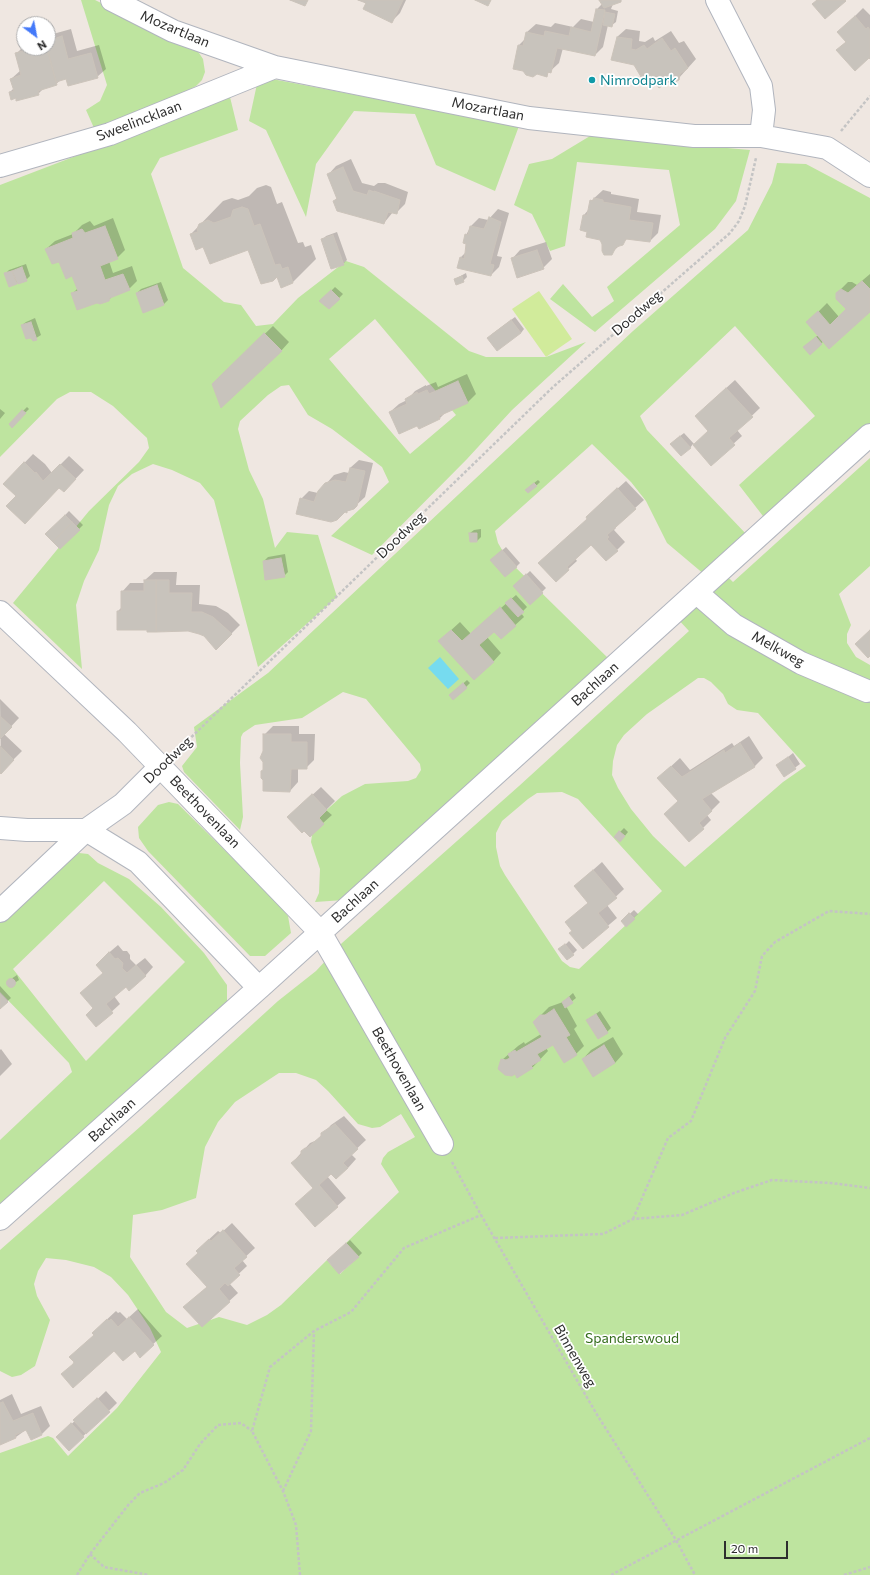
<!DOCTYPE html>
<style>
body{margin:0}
#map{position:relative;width:870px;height:1575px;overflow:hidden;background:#efe7e1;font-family:Commissioner,sans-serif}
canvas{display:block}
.north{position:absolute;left:16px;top:16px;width:40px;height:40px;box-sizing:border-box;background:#fff;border:1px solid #ababab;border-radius:50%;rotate:148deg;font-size:11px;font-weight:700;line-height:16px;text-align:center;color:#2e2e2e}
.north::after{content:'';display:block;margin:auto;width:14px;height:18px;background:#4479f9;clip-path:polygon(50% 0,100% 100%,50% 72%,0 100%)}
.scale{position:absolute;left:724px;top:1541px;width:64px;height:18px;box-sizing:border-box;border:2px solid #2e2e2e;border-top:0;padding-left:5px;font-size:12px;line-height:14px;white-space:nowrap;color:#2e2e2e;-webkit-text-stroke:3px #fff;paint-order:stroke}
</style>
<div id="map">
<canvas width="870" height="1575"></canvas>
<div class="north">N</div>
<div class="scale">20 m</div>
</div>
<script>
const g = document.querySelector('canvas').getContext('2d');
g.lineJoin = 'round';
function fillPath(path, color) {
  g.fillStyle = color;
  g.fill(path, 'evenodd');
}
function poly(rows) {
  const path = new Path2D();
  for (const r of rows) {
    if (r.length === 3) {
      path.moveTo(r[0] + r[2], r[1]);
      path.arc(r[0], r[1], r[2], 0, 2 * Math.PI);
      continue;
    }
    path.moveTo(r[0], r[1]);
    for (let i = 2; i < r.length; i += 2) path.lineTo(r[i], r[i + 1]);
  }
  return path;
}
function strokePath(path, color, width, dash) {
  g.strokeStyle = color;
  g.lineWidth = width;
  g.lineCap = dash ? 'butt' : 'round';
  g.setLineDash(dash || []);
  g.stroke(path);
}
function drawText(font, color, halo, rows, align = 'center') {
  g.font = font + ' Commissioner,sans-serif';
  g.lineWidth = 3.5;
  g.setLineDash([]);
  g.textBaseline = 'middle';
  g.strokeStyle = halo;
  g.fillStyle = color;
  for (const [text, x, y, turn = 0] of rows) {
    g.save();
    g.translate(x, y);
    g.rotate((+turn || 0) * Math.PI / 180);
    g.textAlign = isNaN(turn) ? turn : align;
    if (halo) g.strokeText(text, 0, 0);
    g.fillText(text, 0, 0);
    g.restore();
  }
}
fillPath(poly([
 [81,0,95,0,197,50,203,59,205,72,202,80,196,86,175,97,94,128,86,110,100,101,107,85],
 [272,79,519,126,495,191,436,165,415,114,354,111,316,164,306,217,266,130,249,121,257,84],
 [230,97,238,130,160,158,151,174,183,268,224,302,241,305,256,326,273,324,298,298,346,261,364,267,469,351,486,357,546,357,586,342,512,410,467,459,372,555,331,536,389,482,382,467,332,429,308,415,289,385,281,386,268,395,240,421,238,429,249,470,263,499,275,548,287,532,318,535,337,597,258,667,214,500,200,483,172,470,153,464,132,474,118,486,109,505,99,550,84,581,76,605,82,669,13,603,89,511,139,462,149,448,147,438,113,406,91,392,70,392,57,399,0,457,0,185],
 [375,319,456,415,410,454,329,359],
 [590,136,750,150,736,201,715,229,595,332,550,299,563,284,592,317,614,301,607,287,680,225,669,170,577,162,565,246,550,251,532,214,514,205,529,164,552,159],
 [777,163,806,164,870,198,870,426,766,520,739,485,815,416,735,326,640,416,647,430,748,536,705,575,667,543,646,501,631,482,592,444,495,531,498,543,508,560,610,660,344,900,315,902,319,893,320,869,311,842,312,835,320,816,342,796,365,784,408,781,416,778,421,770,420,764,366,699,343,692,302,718,255,725,243,733,241,737,240,763,243,817,240,830,184,772,182,766,197,747,194,727,268,673,633,331,748,230,772,183],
 [870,458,870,566,839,594,851,625,847,634,847,643,856,657,870,665,870,1575,0,1575,0,1453,48,1436,53,1438,68,1456,117,1408,161,1352,150,1328,128,1295,111,1277,94,1267,66,1260,46,1258,38,1271,34,1284,37,1296,50,1320,35,1366,21,1375,12,1377,0,1371,0,1250,141,1126,278,1001,316,971,342,943,519,786,689,631,676,617,724,573,733,582],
 [698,678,704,678,711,682,723,694,728,704,737,710,758,713,806,766,783,782,685,867,653,836,631,809,618,788,612,775,613,761,617,745,624,735,647,714],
 [562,792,578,799,662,891,579,969,570,967,562,961,505,875,500,866,496,847,496,833,502,821,528,799,537,793],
 [279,1073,296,1073,316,1080,328,1091,358,1124,372,1128,380,1127,401,1114,415,1137,388,1152,383,1158,381,1164,399,1192,346,1243,358,1257,340,1274,327,1260,281,1305,267,1315,247,1325,219,1317,187,1328,166,1312,130,1257,133,1215,162,1210,196,1198,205,1147,218,1122,235,1102],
 [169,802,178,804,277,902,288,916,291,933,265,956,250,956,148,851,139,838,138,827,158,805],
 [79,853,88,854,98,863,129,879,161,907,204,953,227,985,227,1003,0,1207,0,1140,72,1072,69,1063,0,992,0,919],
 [104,881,185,962,86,1061,13,969]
]), '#bee49f');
fillPath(poly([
 [539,291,572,339,546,357,512,309]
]), '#d1eb9b');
fillPath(poly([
 [440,657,459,679,448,689,428,668]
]), '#76dbef');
fillPath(poly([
 [361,0,406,0,400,13,391,22],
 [601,0,622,0,613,4,611,9,618,11,616,22,612,25,608,25,603,47,595,55,563,48,559,63,546,75,514,68,519,45,526,38,527,32,536,24,551,27,555,23,573,27,581,19,594,22,597,9,602,4],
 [863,8,870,15,870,58,837,50,847,41,847,24],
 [71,29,77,51,99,45,106,69,97,77,62,79,56,84,44,88,38,94,17,97,10,92,14,88,11,79,21,70,16,54,24,46,24,48,48,48,48,39,53,34],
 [626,29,640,31,639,41,645,42,653,37,655,41,671,31,679,43,684,41,696,59,678,79,668,81,659,87,617,37],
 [351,159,362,183,374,186,378,183,385,183,408,192,405,204,396,213,393,212,384,223,334,201,337,198,328,175,336,166],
 [266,185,271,187,277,204,282,202,298,243,303,242,305,247,311,245,316,259,293,282,281,286,277,276,249,249,204,246,191,234,223,201,232,198,238,200,249,196,257,188],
 [603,190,611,192,611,194,639,199,637,212,661,215,658,233,650,241,628,238,609,255,603,251,601,239,588,231,584,215,589,209,591,201],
 [498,209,509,213,497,256,502,257,499,267,491,275,460,258,466,252,466,235,471,226,479,218,488,220],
 [113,218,125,250,117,258,109,261,113,273,132,266,137,281,129,289,113,295,109,300,72,294,78,288,73,275,46,249,55,241,73,234,82,225,90,221,94,226],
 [337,232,347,260,343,264,322,240,326,236],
 [546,242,552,259,543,268,512,259,520,250],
 [26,264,30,276,26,280,16,283,5,274,9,270],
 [466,273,467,277,463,281,455,279],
 [870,274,870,310,824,341,810,353,809,343,818,335,816,314,827,303,839,317,847,309,837,293,848,282,852,282,857,285],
 [161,282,168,300,164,304,144,312,137,293,141,289],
 [335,287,343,294,329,308,321,301],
 [515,317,524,329,521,333,492,334],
 [35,318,41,335,33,340,22,325,26,322],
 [273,326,289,342,281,351,213,384],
 [467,374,476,394,468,402,446,412,440,418,418,425,390,412,399,404,407,400,415,391,426,385,426,386,436,382,438,387],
 [735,380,760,408,737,430,742,436,711,464,693,444,690,448,675,440,684,433,695,445,709,431,704,408],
 [27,407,29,409,12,426,10,424],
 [0,409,5,413,0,419],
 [33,454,45,464,52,473,69,456,84,470,64,491,59,487,17,496,4,484],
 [359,460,373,463,365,497,351,510,343,512,301,499,309,491,318,493,334,475,344,472,349,473,350,468],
 [538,480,540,482,536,486,530,486],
 [626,481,644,500,615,526,616,528,614,530,625,542,617,550,591,543,575,558,577,561,556,580,588,518,595,509],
 [69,511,83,525,60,548,47,534],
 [481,529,481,537,477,541,470,533,474,530],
 [506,547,520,563,516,567,491,560],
 [285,554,288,572,284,576,264,561,268,557],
 [530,571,546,588,530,604,514,586],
 [154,572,177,572,176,585,200,585,199,604,216,606,228,613,240,625,216,649,204,635,188,630,148,629,118,611,122,607,122,592,130,583,145,583,145,580],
 [516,595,527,607,521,613,524,617,501,638,494,630,487,637,501,653,493,662,448,633,460,622,471,634],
 [467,680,470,683,466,687,454,692],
 [0,699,19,718,4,734,22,751,1,772],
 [273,726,299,726,299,734,315,734,314,760,306,768,298,768,298,782,290,791,264,770,264,735],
 [749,736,763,758,755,766,711,793,720,802,707,815,711,820,703,828,679,801,667,770,680,758,690,770,732,743,734,746],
 [793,753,800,764,785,775,778,765],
 [321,787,335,801,326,810,332,815,323,823,297,809],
 [624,828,628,832,624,837,615,837],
 [602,862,624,889,607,905,617,918,583,947,566,922,589,902,575,886],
 [634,910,638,914,626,925,622,921],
 [569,941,577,950,573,954,560,950],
 [118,945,123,951,127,951,130,955,130,959,136,965,145,958,153,967,145,976,126,986,114,996,120,1004,96,1026,94,1008,104,973,105,956],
 [17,975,19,980,10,986,8,981],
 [0,986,11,998,0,1008],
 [573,993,576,998,566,1006,577,1026,574,1029,584,1046,576,1054,553,1044,546,1048,548,1051,532,1068,502,1060,518,1046,524,1042,525,1044,541,1034,534,1022,549,1007,563,1002],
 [600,1011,611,1028,607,1032,587,1020],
 [613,1037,623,1054,615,1063,593,1076,583,1059,591,1050],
 [1,1049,12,1064,0,1076,0,1050],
 [344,1116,366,1140,351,1154,356,1159,348,1168,331,1172,327,1176,346,1198,315,1226,314,1187,292,1163,310,1143,317,1140,331,1125],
 [232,1223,255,1248,242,1260,247,1266,229,1283,238,1293,202,1326,185,1307,208,1286,199,1253,205,1243,218,1231,221,1233],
 [350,1240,362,1253,358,1257,332,1257],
 [138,1309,162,1336,140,1356,135,1350,114,1350,74,1363,102,1324,116,1311,118,1313,120,1312,127,1319],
 [106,1391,117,1403,69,1450,58,1437],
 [12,1394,21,1414,41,1406,50,1426,42,1434,32,1439,27,1429,16,1437,0,1444,0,1400]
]), '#0003');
const building = poly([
 [290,0,308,0,305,6,290,0],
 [358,0,403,0,392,23,363,9,366,3,358,0],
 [475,0,491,0,488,6,475,0],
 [599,0,621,0,621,2,604,8,599,0],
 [817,0,845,0,846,1,825,19,812,4,817,0],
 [596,9,605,10,595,56,557,48,551,73,548,72,547,77,537,74,533,77,526,75,523,71,513,69,518,45,523,46,526,32,544,36,545,31,569,36,571,27,591,32,596,9],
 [605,12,615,14,612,27,603,25,605,12],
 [855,16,866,29,868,27,870,30,870,59,869,58,855,71,836,50,846,42,837,32,855,16],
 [62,36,68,59,91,53,98,78,68,86,66,79,56,82,47,48,48,41,62,36],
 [617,37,632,39,631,49,636,50,644,45,647,49,662,38,671,51,675,48,688,68,680,74,679,80,673,83,668,82,659,88,657,85,654,86,649,79,644,82,634,65,611,60,617,37],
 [35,48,47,48,57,85,38,91,39,95,16,101,16,98,11,100,9,92,14,91,10,79,21,75,15,53,35,48],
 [343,167,353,191,367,195,369,190,374,192,374,191,400,200,397,214,388,212,384,224,337,211,333,201,337,199,327,174,343,167],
 [594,198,603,200,603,202,631,207,629,220,653,223,650,242,626,239,623,245,616,247,612,255,604,255,602,251,602,244,600,240,586,237,587,232,580,230,583,215,587,215,590,200,593,201,594,198],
 [242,207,248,209,254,226,260,224,275,265,280,264,282,269,288,267,293,283,281,288,277,277,273,281,261,284,248,250,210,264,203,247,196,250,190,234,198,232,197,229,199,224,208,220,214,223,231,217,233,210,242,207],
 [489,217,501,222,490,264,494,265,491,276,457,268,460,257,464,259,465,253,466,244,463,243,465,234,468,235,470,226,484,229,489,217],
 [105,226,118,259,100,266,105,280,123,274,130,290,110,298,109,301,100,304,97,303,77,310,71,293,78,291,72,276,66,279,59,262,52,264,45,249,73,238,72,233,82,229,85,233,105,226],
 [333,235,344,265,331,269,321,239,333,235],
 [537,250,544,269,517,278,511,258,537,250],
 [22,267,27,281,18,284,12,271,22,267],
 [12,271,17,284,9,287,4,273,12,271],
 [462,276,464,282,456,285,454,279,462,276],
 [862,281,870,289,870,312,829,349,806,322,818,311,830,325,846,309,836,299,836,293,841,289,848,293,862,281],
 [157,285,164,305,143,313,136,293,157,285],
 [331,290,340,299,329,309,319,301,331,290],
 [511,320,521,333,497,351,487,338,511,320],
 [31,322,37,340,33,341,31,338,26,339,21,325,31,322],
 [264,333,282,351,221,408,212,384,264,333],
 [816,337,822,344,810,355,803,347,816,337],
 [458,381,468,403,439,416,440,419,419,429,417,426,399,434,389,412,407,404,405,399,417,392,418,394,427,390,429,394,458,381],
 [726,388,753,417,729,438,735,445,711,466,693,445,708,431,695,416,726,388],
 [22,410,26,413,12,428,9,424,22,410],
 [680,436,691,448,681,456,670,444,680,436],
 [24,462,35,473,36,472,43,481,60,464,76,479,64,492,59,488,25,524,6,506,16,496,3,484,24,462],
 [350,468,365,471,357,506,354,509,347,511,347,513,345,512,337,520,331,522,296,514,300,498,314,502,318,491,325,483,335,480,346,482,350,468],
 [534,483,537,486,528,493,525,490,534,483],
 [617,488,636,509,607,535,609,537,607,539,618,551,606,561,591,545,567,567,569,570,556,582,538,563,587,519,586,517,617,488],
 [65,515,72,522,53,542,45,534,65,515],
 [72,522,80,530,60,549,53,542,72,522],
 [469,533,477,533,477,542,470,542,469,533],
 [502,550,517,567,505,577,490,560,502,550],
 [281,558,285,577,265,580,263,561,281,558],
 [526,574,543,593,530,605,513,586,526,574],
 [144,580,156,580,156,632,147,632,147,630,117,630,117,611,121,611,121,591,144,591,144,580],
 [156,580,169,580,169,593,192,593,191,612,202,612,213,617,232,634,216,650,204,636,199,634,188,631,156,632,156,580],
 [511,598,524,612,518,617,505,603,511,598],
 [500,607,516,626,501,639,494,632,479,645,494,662,474,680,438,641,451,630,462,641,500,607],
 [870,630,870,656,868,658,855,644,870,630],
 [463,683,467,688,453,700,449,695,463,683],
 [0,716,12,727,0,739,0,716],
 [263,734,291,734,291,742,307,742,307,769,291,769,290,792,263,791,263,780,261,778,261,771,263,770,263,762,260,758,263,751,263,734],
 [740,743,755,767,702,799,712,811,699,823,704,829,689,842,664,814,678,801,657,778,671,766,682,777,724,750,725,753,740,743],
 [0,746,14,760,1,774,0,773,0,746],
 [788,757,796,769,784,777,776,765,788,757],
 [312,794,327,810,319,818,324,824,310,837,304,831,302,833,287,817,312,794],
 [619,831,625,836,620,842,614,837,619,831],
 [593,870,617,898,598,913,609,927,583,949,569,933,572,931,565,922,588,903,574,886,593,870],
 [629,913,635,919,626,927,621,921,629,913],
 [565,944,574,955,567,960,558,949,565,944],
 [109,952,115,959,118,958,123,963,122,968,127,973,136,965,146,976,129,991,126,987,106,1004,113,1013,96,1027,86,1015,93,1008,80,993,103,973,96,965,109,952],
 [11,983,4.5],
 [0,994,8,1002,0,1009,0,994],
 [569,997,573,1003,565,1008,562,1002,569,997],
 [554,1009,570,1035,566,1037,577,1055,564,1063,553,1045,537,1054,541,1060,531,1066,533,1068,517,1078,515,1074,512,1076,505,1075,498,1069,501,1059,506,1060,510,1058,508,1054,515,1050,516,1052,542,1037,533,1022,540,1015,545,1015,554,1009],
 [596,1014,608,1033,598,1039,586,1020,596,1014],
 [604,1045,615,1063,593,1077,582,1059,604,1045],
 [335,1124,358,1149,343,1163,348,1168,336,1179,331,1174,319,1185,338,1207,315,1227,295,1204,313,1188,291,1163,301,1155,301,1151,305,1148,307,1148,321,1136,321,1133,335,1124],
 [223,1230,247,1257,234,1268,240,1275,228,1286,225,1283,219,1289,230,1302,202,1327,183,1307,207,1287,186,1264,198,1253,196,1251,209,1239,211,1241,223,1230],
 [346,1243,359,1257,339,1274,327,1260,346,1243],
 [129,1317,154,1345,140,1358,135,1351,123,1361,114,1351,73,1388,61,1374,73,1364,74,1362,69,1357,94,1335,92,1333,107,1319,109,1321,111,1319,118,1327,129,1317],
 [97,1398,110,1412,86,1434,73,1420,97,1398],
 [3,1402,13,1421,33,1413,42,1435,31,1440,26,1430,15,1435,16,1438,0,1445,0,1403,3,1402],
 [71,1423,84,1437,69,1451,56,1437,71,1423]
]);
fillPath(building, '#c8c3bc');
strokePath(building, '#cbc3ba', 1);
const minor = poly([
 [112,0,173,31,275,67,529,118,694,136,761,136,827,148,870,176],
 [717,0,761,86,764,110,761,136],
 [0,166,110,134,275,67],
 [697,593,734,625,801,663,867,691],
 [0,612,127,732,320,932,442,1144],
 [0,828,27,830,86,830],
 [86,830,138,862,259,988,870,435],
 [0,911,86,830,123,804,161,766],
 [0,1219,259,988]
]);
strokePath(minor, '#b1b5be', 24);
strokePath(poly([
 [841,131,870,96],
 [177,751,553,387,730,233,739,221,745,206,756,158],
 [452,1162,481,1215,596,1413,676,1540,695,1575],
 [633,1219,668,1138,691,1121,725,1038,755,991,762,956,775,942,829,911,870,914],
 [495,1238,603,1234,633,1219,682,1215,734,1193,772,1180,831,1183,870,1188],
 [283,1491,311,1431,314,1331],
 [90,1554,104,1567,149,1575],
 [77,1575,90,1554,129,1504,140,1493,164,1483,183,1470,200,1444,218,1425,241,1423,252,1431],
 [300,1575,296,1525,283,1491,252,1431,270,1367,314,1331,351,1312,404,1248,481,1215],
 [611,1575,870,1438],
 [844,1575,870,1567]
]), '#c4c4c4', 2.5, [3, 2]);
strokePath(minor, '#fff', 22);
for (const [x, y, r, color] of [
 [592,80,4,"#0f9aa8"]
]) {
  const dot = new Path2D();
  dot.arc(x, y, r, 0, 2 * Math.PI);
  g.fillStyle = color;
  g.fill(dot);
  strokePath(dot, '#fff', 1.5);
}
drawText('14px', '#2e2e2e', '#fff', [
 ["Mozartlaan",175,29,23],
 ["Mozartlaan",488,109,11],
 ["Sweelincklaan",139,121,-21],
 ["Doodweg",637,313,-41],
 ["Doodweg",401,535,-44],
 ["Melkweg",778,649,29],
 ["Bachlaan",595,684,-42],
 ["Doodweg",168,760,-44],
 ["Beethovenlaan",205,812,46],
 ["Bachlaan",355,901,-42],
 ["Beethovenlaan",399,1069,60],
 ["Bachlaan",112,1120,-42],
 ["Binnenweg",575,1356,60]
]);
drawText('14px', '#0d838f', '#fff', [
 ["Nimrodpark",600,80]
], 'left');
drawText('14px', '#356d1c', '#fff', [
 ["Spanderswoud",632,1338]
]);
</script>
